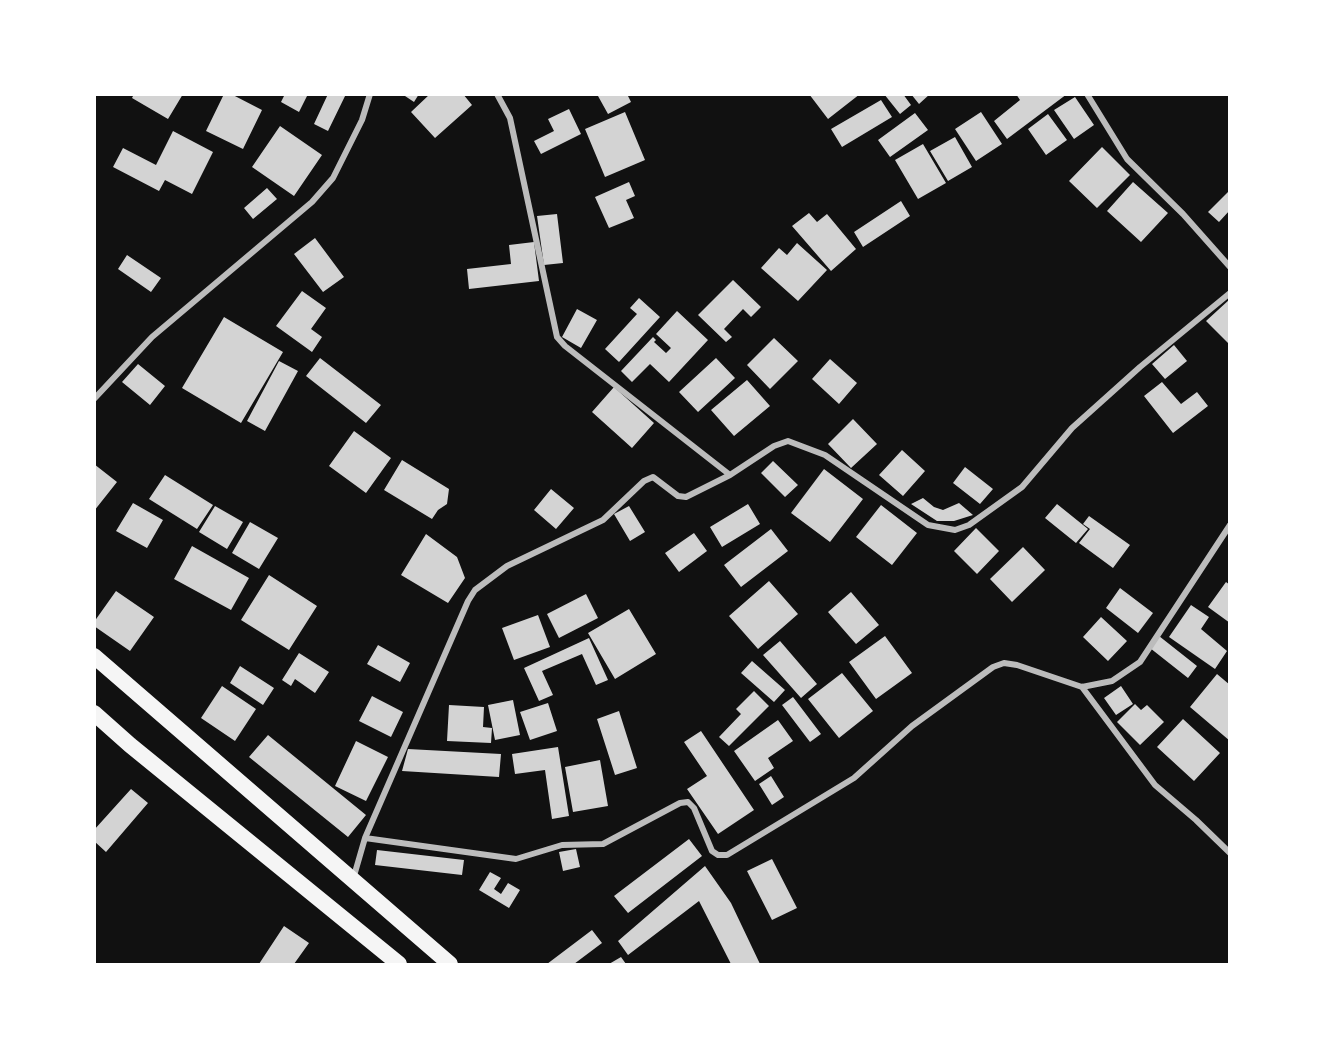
<!DOCTYPE html>
<style>
body{margin:0}
#map{position:relative;width:1324px;height:1059px;overflow:hidden;background:#111;font-family:"PT Sans Narrow",sans-serif}
canvas{display:block}
.frame{position:absolute;inset:0;border:96px solid #fff;pointer-events:none}
</style>
<div id="map">
<canvas width="1324" height="1059"></canvas>
<div class="frame"></div>
</div>
<script>
const g = document.querySelector('canvas').getContext('2d');
g.lineJoin = 'round';
function fillPath(path, color) {
  g.fillStyle = color;
  g.fill(path, 'evenodd');
}
function poly(rows) {
  const path = new Path2D();
  for (const r of rows) {
    path.moveTo(r[0], r[1]);
    for (let i = 2; i < r.length; i += 2) path.lineTo(r[i], r[i + 1]);
  }
  return path;
}
function strokePath(path, color, width, dash) {
  g.strokeStyle = color;
  g.lineWidth = width;
  g.lineCap = dash ? 'butt' : 'round';
  g.setLineDash(dash || []);
  g.stroke(path);
}
fillPath(poly([
 [134,94,183,94,168,119,132,98],
 [224,94,231,94,262,110,243,149,206,131],
 [285,94,308,94,299,112,281,102],
 [328,94,346,94,328,131,314,124],
 [402,94,419,94,414,102],
 [430,94,463,94,472,105,435,138,411,112],
 [602,94,627,94,631,102,608,114,598,96],
 [809,94,860,94,828,119],
 [884,94,903,94,911,105,900,114],
 [911,94,930,94,919,104],
 [1016,94,1067,94,1007,139,994,121,1020,100],
 [1075,97,1094,125,1074,139,1054,110],
 [881,100,892,117,842,147,831,129],
 [569,109,581,134,541,154,534,141,554,131,548,119],
 [625,112,645,160,605,177,585,129],
 [981,112,1002,144,976,161,955,129],
 [915,113,928,130,890,157,878,140],
 [1048,114,1067,140,1046,155,1028,129],
 [280,126,322,155,294,196,252,167],
 [173,131,213,152,192,194,165,180,159,191,113,167,123,148,156,165],
 [955,137,972,167,948,181,930,151],
 [923,144,946,183,918,199,895,160],
 [1102,147,1130,175,1097,208,1069,181],
 [629,182,635,196,626,200,634,218,609,228,595,197],
 [1133,182,1168,213,1141,242,1107,211],
 [267,188,277,199,253,219,244,208],
 [1230,190,1230,210,1219,222,1208,212],
 [901,201,910,216,863,247,854,232],
 [809,213,817,222,827,214,856,249,831,271,792,226],
 [557,214,563,263,544,265,537,216],
 [315,238,344,277,323,292,294,254],
 [534,242,539,281,469,289,467,269,511,264,509,245],
 [797,243,827,270,798,301,761,268,779,248,787,255],
 [127,255,161,278,151,292,118,269],
 [733,280,761,307,751,317,743,309,724,329,732,337,726,342,698,315],
 [302,291,326,308,311,329,322,337,312,352,276,326],
 [639,298,660,317,619,362,605,349,637,314,630,308],
 [1230,299,1230,345,1206,321],
 [577,309,597,320,581,348,562,337],
 [677,311,708,340,669,382,650,364,632,382,621,371,653,337,656,340,654,342,666,353,671,348,656,334],
 [224,317,283,352,241,423,182,388],
 [774,338,798,361,770,389,747,365],
 [1174,345,1187,361,1165,379,1152,364],
 [320,358,381,405,366,423,306,376],
 [716,358,735,378,698,412,679,392],
 [830,359,857,383,839,404,812,379],
 [279,361,298,371,265,431,247,421],
 [138,364,165,386,150,405,122,382],
 [747,380,770,406,734,436,711,410],
 [1162,382,1181,404,1197,392,1208,406,1173,433,1144,396],
 [614,387,654,423,632,448,592,412],
 [853,419,877,444,851,468,828,444],
 [354,431,391,458,366,493,329,466],
 [902,450,925,471,903,496,879,475],
 [402,460,449,489,447,504,438,510,432,519,384,490],
 [773,461,798,485,785,497,761,473],
 [94,464,117,482,94,511],
 [965,467,993,489,980,504,953,483],
 [824,469,863,499,830,542,791,513],
 [165,475,213,505,197,529,149,499],
 [551,489,574,508,556,529,534,510],
 [923,498,934,507,943,510,959,503,973,515,954,521,937,521,911,504],
 [133,503,163,520,147,548,116,531],
 [748,504,760,524,722,547,710,527],
 [1057,504,1088,529,1076,543,1045,518],
 [881,505,917,533,892,565,856,537],
 [215,506,243,522,227,549,199,532],
 [629,506,645,532,630,541,614,514],
 [1089,516,1130,545,1113,568,1079,543,1090,529,1083,524],
 [250,522,278,538,259,569,232,553],
 [976,528,999,551,977,574,954,551],
 [771,529,788,551,741,587,724,565],
 [694,533,707,551,679,572,665,553],
 [426,534,457,557,465,578,448,603,401,575],
 [192,546,249,578,231,610,174,579],
 [1023,547,1045,570,1012,602,990,579],
 [269,575,317,606,289,650,241,620],
 [769,581,798,614,758,649,729,616],
 [1226,582,1230,585,1230,623,1208,607],
 [1120,588,1153,613,1138,633,1106,608],
 [116,591,154,617,130,651,94,626,94,622],
 [851,592,879,625,856,644,828,612],
 [586,594,598,618,559,638,547,614],
 [1191,605,1209,617,1201,629,1227,651,1215,669,1169,637],
 [629,609,656,654,615,679,588,633],
 [538,615,550,647,514,660,502,628],
 [1101,617,1127,641,1108,661,1083,637],
 [885,636,912,673,876,699,849,662],
 [1159,636,1197,666,1188,678,1150,648],
 [589,638,608,680,596,685,582,654,542,671,553,695,539,701,524,668],
 [780,641,817,684,801,698,763,655],
 [378,645,410,663,400,682,367,664],
 [299,653,329,672,315,693,295,679,291,686,282,680],
 [752,661,785,690,774,702,741,673],
 [240,666,274,688,263,705,230,683],
 [842,673,873,711,839,738,808,699],
 [1217,674,1230,685,1230,741,1190,707],
 [222,686,256,709,235,741,201,718],
 [1121,686,1133,704,1116,715,1104,698],
 [754,691,769,706,729,746,719,737,741,714,736,709],
 [372,696,403,712,391,737,359,721],
 [793,697,821,734,810,742,782,705],
 [513,700,520,735,495,740,488,705],
 [548,703,557,731,530,740,520,712],
 [1135,704,1141,710,1147,705,1164,722,1140,745,1117,722],
 [449,705,484,707,483,727,492,728,491,743,447,741],
 [619,711,637,768,615,775,597,719],
 [1183,719,1220,753,1194,781,1157,747],
 [778,720,793,741,768,758,774,768,755,781,734,751],
 [701,731,754,810,718,834,687,789,707,776,684,742],
 [268,735,366,815,348,837,249,757],
 [356,741,388,757,366,801,335,786],
 [558,747,569,816,552,819,545,770,515,774,512,754],
 [408,749,501,754,499,777,402,771],
 [600,760,608,806,573,812,565,767],
 [771,776,784,797,772,805,759,784],
 [131,789,148,803,106,852,94,841,94,830],
 [689,839,702,856,628,913,614,896],
 [576,849,580,867,563,871,559,852],
 [377,850,464,860,462,875,375,865],
 [772,859,797,908,772,920,747,871],
 [705,866,731,903,760,964,731,964,699,901,628,955,618,941],
 [490,872,501,878,494,889,501,894,508,883,520,890,509,908,479,890],
 [284,926,309,943,294,964,259,964],
 [592,930,602,943,574,964,547,964],
 [621,957,626,964,609,964]
]), '#d3d3d3');
strokePath(poly([
 [497,94,510,118,557,337,565,346,730,475],
 [1087,94,1127,159,1183,214,1230,267],
 [94,399,152,337,312,202,333,178,362,120,370,94],
 [1082,687,1155,785,1196,820,1230,853],
 [365,838,516,859,562,845,603,844,680,803,688,802,694,808,712,851,718,855,727,855,854,778,912,726,993,667,1004,663,1017,665,1082,687,1112,681,1140,662,1230,525],
 [354,876,365,838,468,601,475,590,507,566,603,520,644,481,653,477,678,496,686,497,730,475,774,446,788,441,825,455,928,525,955,530,969,525,1022,487,1072,428,1140,367,1230,293]
]), '#bcbcbc', 6);
strokePath(poly([
 [94,656,450,964],
 [94,713,130,745,399,964]
]), '#f5f5f5', 16);
</script>
